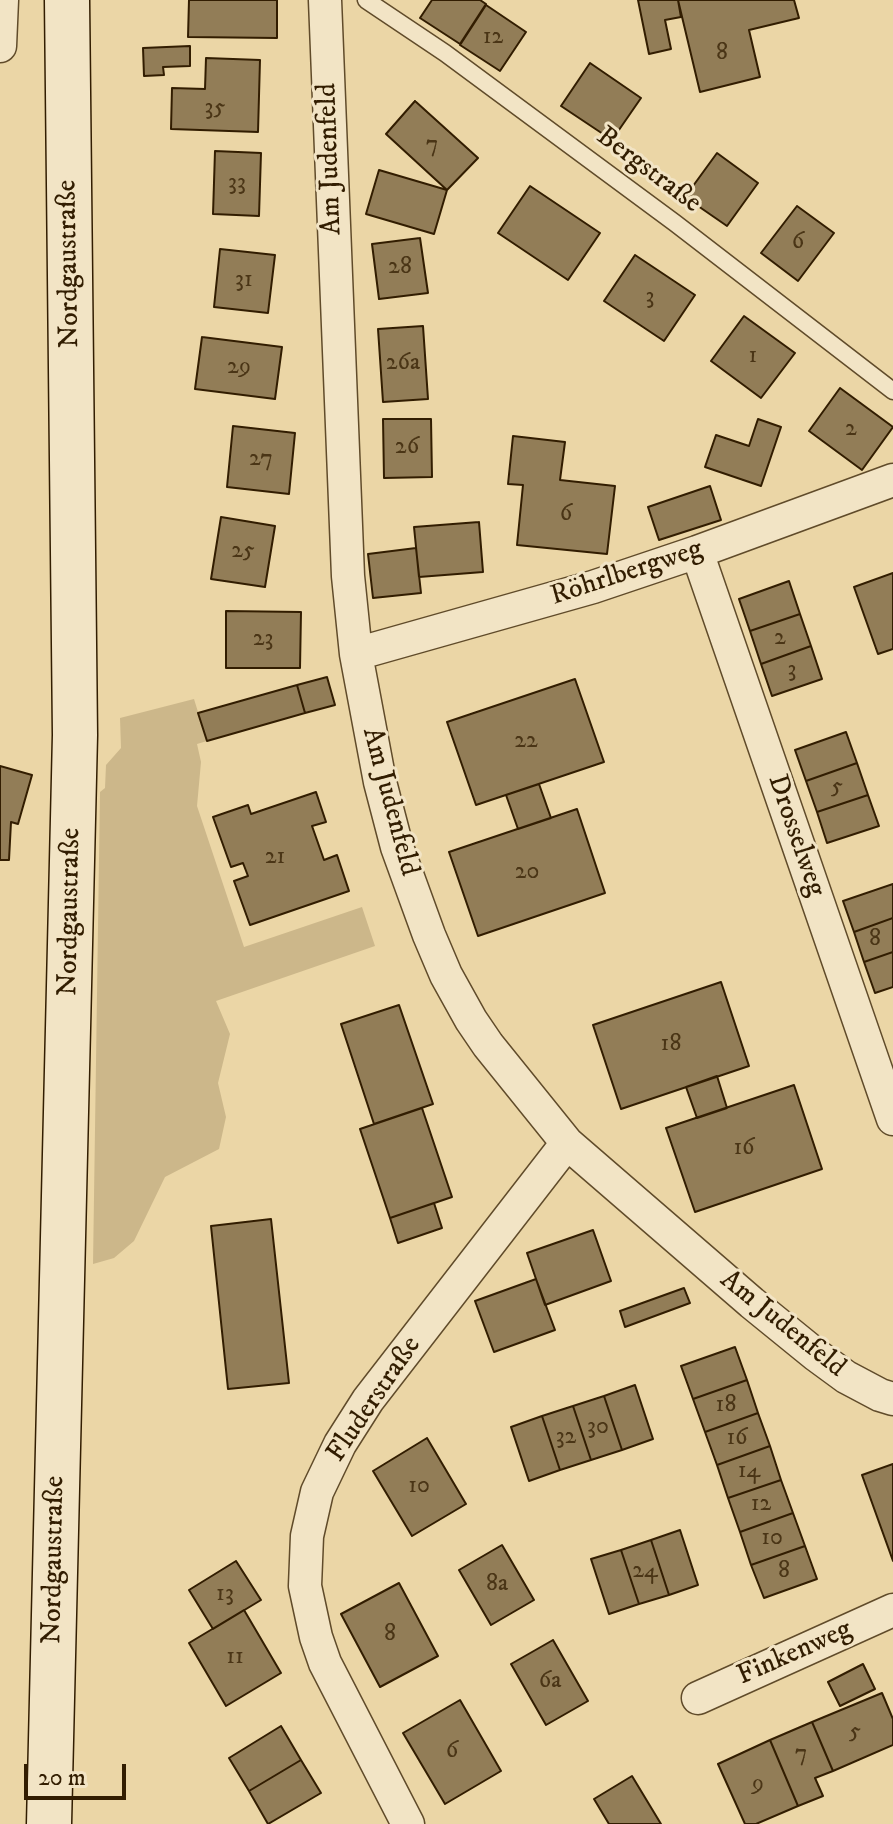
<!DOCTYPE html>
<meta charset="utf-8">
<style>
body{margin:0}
#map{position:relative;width:893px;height:1824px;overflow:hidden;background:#ebd6a6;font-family:"IM FELL DW Pica",serif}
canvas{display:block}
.scale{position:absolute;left:24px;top:1764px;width:102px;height:36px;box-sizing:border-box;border:4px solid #321d01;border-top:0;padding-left:10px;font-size:24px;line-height:28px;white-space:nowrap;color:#321d01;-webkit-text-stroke:6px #f2e4c5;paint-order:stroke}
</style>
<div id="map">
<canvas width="893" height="1824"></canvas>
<div class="scale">20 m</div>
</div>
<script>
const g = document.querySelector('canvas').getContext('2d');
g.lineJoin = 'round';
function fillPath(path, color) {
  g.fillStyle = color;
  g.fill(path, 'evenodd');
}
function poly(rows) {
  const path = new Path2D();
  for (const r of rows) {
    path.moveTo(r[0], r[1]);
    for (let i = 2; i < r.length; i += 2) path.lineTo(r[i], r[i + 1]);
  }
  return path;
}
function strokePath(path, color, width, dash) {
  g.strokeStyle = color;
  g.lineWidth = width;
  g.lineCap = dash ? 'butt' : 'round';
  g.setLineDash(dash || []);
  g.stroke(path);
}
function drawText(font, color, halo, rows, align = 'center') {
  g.font = font + ' "IM FELL DW Pica",serif';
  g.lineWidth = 6;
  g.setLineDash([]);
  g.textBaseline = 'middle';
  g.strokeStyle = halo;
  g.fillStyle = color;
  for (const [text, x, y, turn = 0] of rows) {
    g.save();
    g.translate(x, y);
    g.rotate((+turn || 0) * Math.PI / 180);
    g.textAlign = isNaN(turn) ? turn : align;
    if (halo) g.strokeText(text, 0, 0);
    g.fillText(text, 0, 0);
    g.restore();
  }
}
fillPath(poly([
 [194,699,207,741,197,744,201,762,197,806,244,947,362,907,375,946,216,1001,230,1034,218,1083,226,1117,219,1149,165,1177,134,1241,114,1258,93,1264,100,792,105,788,106,765,121,748,120,718]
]), '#ccb78a');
const building = poly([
 [189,0,277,0,277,38,188,37,189,0],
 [432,0,480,0,486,4,460,44,420,18,432,0],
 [638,0,678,0,681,17,665,20,671,49,649,54,638,0],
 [678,0,794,0,799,18,749,30,760,77,700,92,678,0],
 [486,5,526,32,500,71,460,45,486,5],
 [190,46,190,66,163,67,164,75,144,76,143,48,190,46],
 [206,58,260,60,258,132,171,129,172,88,205,89,206,58],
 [590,63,641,98,612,140,561,106,590,63],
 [415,101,478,158,447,190,386,134,415,101],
 [215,151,261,153,259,216,213,214,215,151],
 [717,153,758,183,727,226,685,197,717,153],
 [379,170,447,190,434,234,366,214,379,170],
 [530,186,600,233,568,280,498,233,530,186],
 [797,206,834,233,798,281,761,253,797,206],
 [420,238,428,293,379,299,372,244,420,238],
 [220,249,275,255,268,313,214,307,220,249],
 [635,255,695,295,664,341,604,301,635,255],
 [744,316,795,353,761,398,711,361,744,316],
 [423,326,428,399,383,402,378,329,423,326],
 [202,337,282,347,275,399,195,389,202,337],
 [840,388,893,427,862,470,809,431,840,388],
 [383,419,431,419,432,477,384,478,383,419],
 [758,419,781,427,761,486,705,467,716,435,749,446,758,419],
 [233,426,295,433,289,494,227,487,233,426],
 [513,436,565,442,560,480,615,486,607,554,517,545,523,485,508,484,513,436],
 [710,486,721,520,659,540,648,507,710,486],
 [221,517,275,526,265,587,211,579,221,517],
 [479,522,483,572,419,577,414,527,479,522],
 [416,548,421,593,373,598,368,554,416,548],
 [893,573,893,649,878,654,854,587,893,573],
 [789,581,800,614,750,631,739,599,789,581],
 [226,611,301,612,300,668,226,668,226,611],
 [800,614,811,646,761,664,750,631,800,614],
 [811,646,822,679,772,696,761,664,811,646],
 [327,677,335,705,305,713,297,685,327,677],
 [575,679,604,762,476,805,447,722,575,679],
 [297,685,305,713,207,741,198,713,297,685],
 [846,732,857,763,806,781,795,750,846,732],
 [857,763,868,795,817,812,806,781,857,763],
 [0,766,32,775,18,824,11,822,9,860,0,860,0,766],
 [539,784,551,818,518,829,506,795,539,784],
 [316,792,326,822,312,826,324,860,337,855,349,891,250,925,234,881,248,876,243,863,231,867,213,817,248,805,251,814,316,792],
 [868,795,879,826,827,843,817,812,868,795],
 [577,809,605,893,478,936,449,852,577,809],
 [893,884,893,918,854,932,843,901,893,884],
 [893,918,893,952,864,962,854,932,893,918],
 [893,952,893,987,875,993,864,962,893,952],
 [721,982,749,1066,621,1109,593,1025,721,982],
 [399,1005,433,1104,374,1124,341,1024,399,1005],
 [717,1076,727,1108,697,1118,686,1087,717,1076],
 [794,1085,822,1169,695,1212,666,1128,794,1085],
 [422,1108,452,1197,390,1218,360,1129,422,1108],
 [434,1203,442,1228,398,1243,390,1218,434,1203],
 [271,1219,289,1383,228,1389,211,1226,271,1219],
 [593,1230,611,1281,545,1305,527,1253,593,1230],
 [536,1279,555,1330,494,1352,475,1301,536,1279],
 [684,1288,690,1303,625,1327,620,1311,684,1288],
 [735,1347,747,1380,693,1399,681,1366,735,1347],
 [747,1380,758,1413,705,1432,693,1399,747,1380],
 [635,1385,653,1439,622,1450,604,1396,635,1385],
 [604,1396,622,1450,591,1460,573,1406,604,1396],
 [573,1406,591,1460,560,1470,542,1416,573,1406],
 [758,1413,770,1446,717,1465,705,1432,758,1413],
 [542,1416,560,1470,529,1481,511,1427,542,1416],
 [427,1438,466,1504,412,1536,373,1471,427,1438],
 [770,1446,781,1480,728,1498,717,1465,770,1446],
 [893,1464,893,1561,862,1475,893,1464],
 [781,1480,793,1513,740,1532,728,1498,781,1480],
 [793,1513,805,1546,751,1565,740,1532,793,1513],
 [680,1530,698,1585,669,1595,651,1540,680,1530],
 [651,1540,669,1595,639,1604,621,1550,651,1540],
 [502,1545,534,1600,491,1625,459,1570,502,1545],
 [805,1546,817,1579,764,1598,751,1565,805,1546],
 [621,1550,639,1604,609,1614,591,1559,621,1550],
 [236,1561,261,1600,213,1629,189,1590,236,1561],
 [399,1583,438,1656,380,1687,341,1614,399,1583],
 [244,1610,281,1673,226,1706,189,1643,244,1610],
 [553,1640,588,1701,546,1725,511,1664,553,1640],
 [863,1664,875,1689,840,1706,828,1682,863,1664],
 [882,1693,893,1719,893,1745,833,1771,812,1722,882,1693],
 [460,1700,501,1771,445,1804,403,1733,460,1700],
 [812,1722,833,1771,815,1778,823,1796,798,1806,770,1740,812,1722],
 [281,1726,301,1760,249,1791,229,1758,281,1726],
 [770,1740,798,1806,756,1824,745,1824,718,1764,770,1740],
 [301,1760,321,1793,268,1824,249,1791,301,1760],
 [632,1776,661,1824,609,1824,594,1799,632,1776]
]);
fillPath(building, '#927d57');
strokePath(building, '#321d01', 2);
const lane = poly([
 [366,0,445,53,675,223,893,391]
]);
const street = poly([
 [325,0,348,576,356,654,380,782,397,847,429,935,446,975,471,1020,488,1045,567,1143,752,1303,816,1355,846,1377,880,1395,893,1399],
 [0,46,2,0],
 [697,552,893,1119],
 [356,654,593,587,697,552,893,480],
 [698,1698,893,1610],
 [408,1824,325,1663,316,1637,305,1586,307,1536,317,1492,340,1444,368,1400,567,1143]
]);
const secondary = poly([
 [49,1824,75,735,67,0]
]);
strokePath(lane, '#604b2a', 19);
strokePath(street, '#604b2a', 35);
strokePath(secondary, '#321d01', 47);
strokePath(lane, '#f2e4c5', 16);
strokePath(street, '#f2e4c5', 32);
strokePath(secondary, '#f2e4c5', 44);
drawText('24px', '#4a3516', null, [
 ["12",493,38],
 ["8",722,54],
 ["35",215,109],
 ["7",432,146],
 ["33",237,184],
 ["6",798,243],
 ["28",400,268],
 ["31",244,281],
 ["3",650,298],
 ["1",753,357],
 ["26a",403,364],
 ["29",239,368],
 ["2",851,430],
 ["26",407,448],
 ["27",261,460],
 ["6",566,515],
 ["25",243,552],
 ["2",780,639],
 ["23",263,640],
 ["3",792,671],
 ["22",526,742],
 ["5",837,788],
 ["21",275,858],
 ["20",527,873],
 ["8",875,940],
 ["18",671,1045],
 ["16",744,1149],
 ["18",726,1406],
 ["30",598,1428],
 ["32",566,1438],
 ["16",737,1439],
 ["14",749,1472],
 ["10",419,1487],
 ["12",761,1505],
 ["10",772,1539],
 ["24",645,1572],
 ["8",784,1572],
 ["8a",497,1585],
 ["13",225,1595],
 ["8",390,1635],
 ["11",235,1658],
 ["6a",550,1682],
 ["5",855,1733],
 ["6",452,1752],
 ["7",801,1755],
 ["9",758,1785]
]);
drawText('28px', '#321d01', '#f2e4c5', [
 ["Am Judenfeld",331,159,-92],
 ["Bergstraße",648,171,37],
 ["Nordgaustraße",70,264,-91],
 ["Röhrlbergweg",627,574,-18],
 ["Am Judenfeld",389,802,75],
 ["Drosselweg",795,836,71],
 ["Nordgaustraße",71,912,-89],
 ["Am Judenfeld",782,1325,39],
 ["Fluderstraße",375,1400,-56],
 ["Nordgaustraße",55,1560,-89],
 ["Finkenweg",795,1654,-24]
]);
</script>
